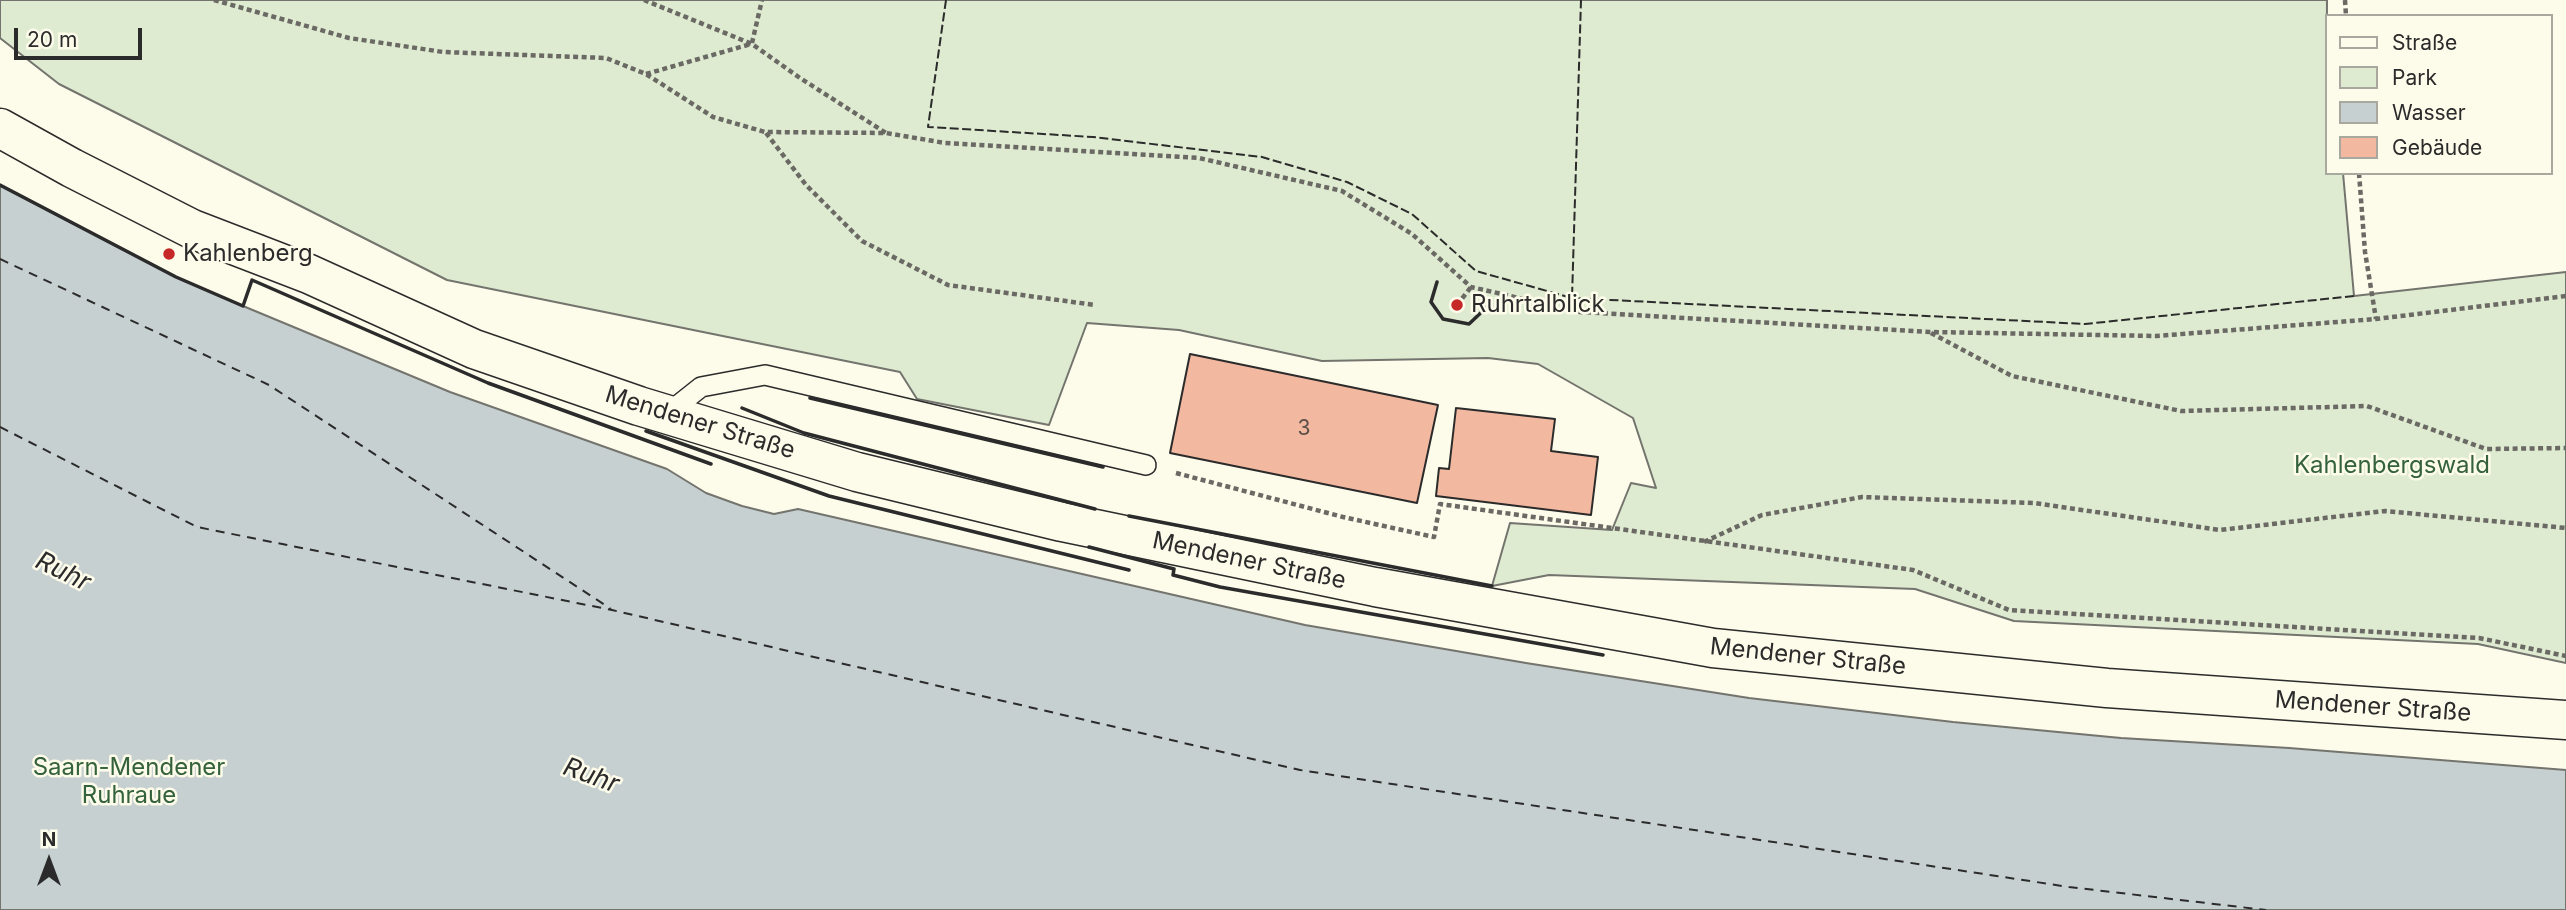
<!DOCTYPE html>
<meta charset="utf-8">
<style>
body{margin:0}
#map{position:relative;width:2566px;height:910px;overflow:hidden;background:#fdfbea;font-family:Inter,sans-serif}
canvas{display:block}
.legend{position:absolute;left:2325px;top:14px;width:228px;height:161px;box-sizing:border-box;background:#fdfbea;border:2px solid #a9a89e;margin:0;padding:9px 12px;list-style:none;font-size:21px;color:#2b2b2b}
.legend li{display:flex;align-items:center;gap:14px;height:35px}
.legend b{width:35px;border:2px solid #a9a89e}
.north{position:absolute;left:14px;top:826px;width:70px;height:70px;-webkit-text-stroke:5px #fdfbea;paint-order:stroke;rotate:0deg;font-size:19px;font-weight:700;line-height:28px;text-align:center;color:#2b2b2b}
.north::after{content:'';display:block;margin:auto;width:24px;height:32px;background:#2b2b2b;clip-path:polygon(50% 0,100% 100%,50% 72%,0 100%)}
.scale{position:absolute;left:14px;top:28px;width:128px;height:32px;box-sizing:border-box;border:4px solid #2b2b2b;border-top:0;padding-left:9px;font-size:21px;line-height:24px;white-space:nowrap;color:#2b2b2b;-webkit-text-stroke:5px #fdfbea;paint-order:stroke}
</style>
<div id="map">
<canvas width="2566" height="910"></canvas>
<ul class="legend">
<li><b style="height:9px;background:#fdfbea"></b>Straße</li>
<li><b style="height:19px;background:#deebd1"></b>Park</li>
<li><b style="height:19px;background:#c7d0d0"></b>Wasser</li>
<li><b style="height:19px;background:#f2b8a0"></b>Gebäude</li>
</ul>
<div class="north">N</div>
<div class="scale">20 m</div>
</div>
<script>
const g = document.querySelector('canvas').getContext('2d');
g.lineJoin = 'round';
function fillPath(path, color) {
  g.fillStyle = color;
  g.fill(path, 'evenodd');
}
function poly(rows) {
  const path = new Path2D();
  for (const r of rows) {
    path.moveTo(r[0], r[1]);
    for (let i = 2; i < r.length; i += 2) path.lineTo(r[i], r[i + 1]);
  }
  return path;
}
function strokePath(path, color, width, dash) {
  g.strokeStyle = color;
  g.lineWidth = width;
  g.lineCap = dash ? 'butt' : 'round';
  g.setLineDash(dash || []);
  g.stroke(path);
}
function drawText(font, color, halo, rows, align = 'center') {
  g.font = font + ' Inter,sans-serif';
  g.lineWidth = 5;
  g.setLineDash([]);
  g.textBaseline = 'middle';
  g.strokeStyle = halo;
  g.fillStyle = color;
  for (const [text, x, y, turn = 0] of rows) {
    g.save();
    g.translate(x, y);
    g.rotate((+turn || 0) * Math.PI / 180);
    g.textAlign = isNaN(turn) ? turn : align;
    if (halo) g.strokeText(text, 0, 0);
    g.fillText(text, 0, 0);
    g.restore();
  }
}
const green = poly([
 [0,0,2327,0,2326,173,2343,173,2354,296,2566,272,2566,663,2478,644,2014,621,1915,589,1549,575,1492,586,1510,523,1612,530,1631,483,1656,488,1633,418,1538,364,1488,358,1322,361,1179,330,1087,323,1049,425,917,399,900,372,447,280,59,84,0,38,0,0]
]);
fillPath(green, '#deebd1');
strokePath(green, '#74746e', 2);
const water = poly([
 [0,185,176,277,243,306,450,392,667,469,706,493,742,506,774,514,798,509,1305,625,1526,663,1749,698,1953,722,2121,738,2289,748,2566,770,2566,910,0,910,0,185]
]);
fillPath(water, '#c7d0d0');
strokePath(water, '#74746e', 2);
strokePath(poly([
 [0,259,269,385,611,609],
 [0,427,197,527,612,610,1300,770,2069,887,2266,910]
]), '#2b2b2b', 2, [9, 7]);
const building = poly([
 [1190,354,1438,405,1417,503,1170,453,1190,354],
 [1456,408,1555,419,1551,451,1598,457,1591,515,1436,496,1439,468,1449,469,1456,408]
]);
fillPath(building, '#f2b8a0');
strokePath(building, '#2b2b2b', 2);
const service = poly([
 [667,414,701,387,765,375,1146,465]
]);
const tertiary = poly([
 [0,128,72,168,192,229,309,274,474,349,639,406,857,472,1062,522,1375,587,1713,648,2107,688,2566,720]
]);
strokePath(service, '#2b2b2b', 22);
strokePath(tertiary, '#2b2b2b', 41);
strokePath(poly([
 [214,0,349,38,443,52,606,58,646,74,713,117,765,132,886,133,945,143,1199,158,1342,191,1412,234,1471,287,1580,312,1930,332,2156,336,2376,319,2566,296],
 [644,0,752,44,800,78,886,133],
 [2345,0,2346,16],
 [752,43,762,0],
 [646,74,751,44],
 [766,133,806,185,862,241,948,285,1095,305],
 [2359,173,2365,252,2376,319],
 [1457,305,1471,287],
 [1931,333,2012,376,2181,411,2367,406,2486,449,2566,448],
 [1176,473,1343,517,1434,537,1440,504,1913,570,2009,610,2479,638,2566,656],
 [1704,542,1762,515,1862,497,2034,503,2220,530,2385,511,2566,528]
]), '#6a6964', 4.5, [5, 3.5]);
strokePath(service, '#fdfbea', 19);
strokePath(tertiary, '#fdfbea', 38);
strokePath(poly([
 [946,0,928,127,1093,137,1262,157,1347,182,1412,214,1476,271,1572,298,1581,0],
 [1572,298,2085,324,2354,296]
]), '#2b2b2b', 2, [9, 3.5]);
strokePath(poly([
 [0,185,176,277,243,306,252,280,488,383,711,464],
 [1437,282,1431,302,1443,319,1469,324,1488,306],
 [810,398,1103,467],
 [742,408,804,433,1095,509],
 [646,431,829,496,1129,570],
 [1129,516,1492,586],
 [1089,547,1174,569,1173,575,1220,587,1603,655]
]), '#2b2b2b', 3.5);
for (const [x, y, r, color] of [
 [169,254,7,"#c62828"],
 [1457,305,7,"#c62828"]
]) {
  const dot = new Path2D();
  dot.arc(x, y, r, 0, 2 * Math.PI);
  g.fillStyle = color;
  g.fill(dot);
  strokePath(dot, '#fdfbea', 2.5);
}
drawText('21px', '#5d4e48', null, [
 ["3",1304,429]
]);
drawText('24px', '#2b2b2b', '#fdfbea', [
 ["Kahlenberg",183,254],
 ["Ruhrtalblick",1471,305]
], 'left');
drawText('24px', '#2b2b2b', '#fdfbea', [
 ["Mendener Straße",700,423,17],
 ["Mendener Straße",1249,561,12],
 ["Mendener Straße",1808,657,6],
 ["Mendener Straße",2373,707,4]
]);
drawText('24px', '#34623c', '#fdfbea', [
 ["Kahlenbergswald",2392,466],
 ["Saarn-Mendener",129,768],
 ["Ruhraue",129,796]
]);
drawText('italic 26px', '#2b2b2b', '#fdfbea', [
 ["Ruhr",63,572,26],
 ["Ruhr",591,776,20]
]);
</script>
